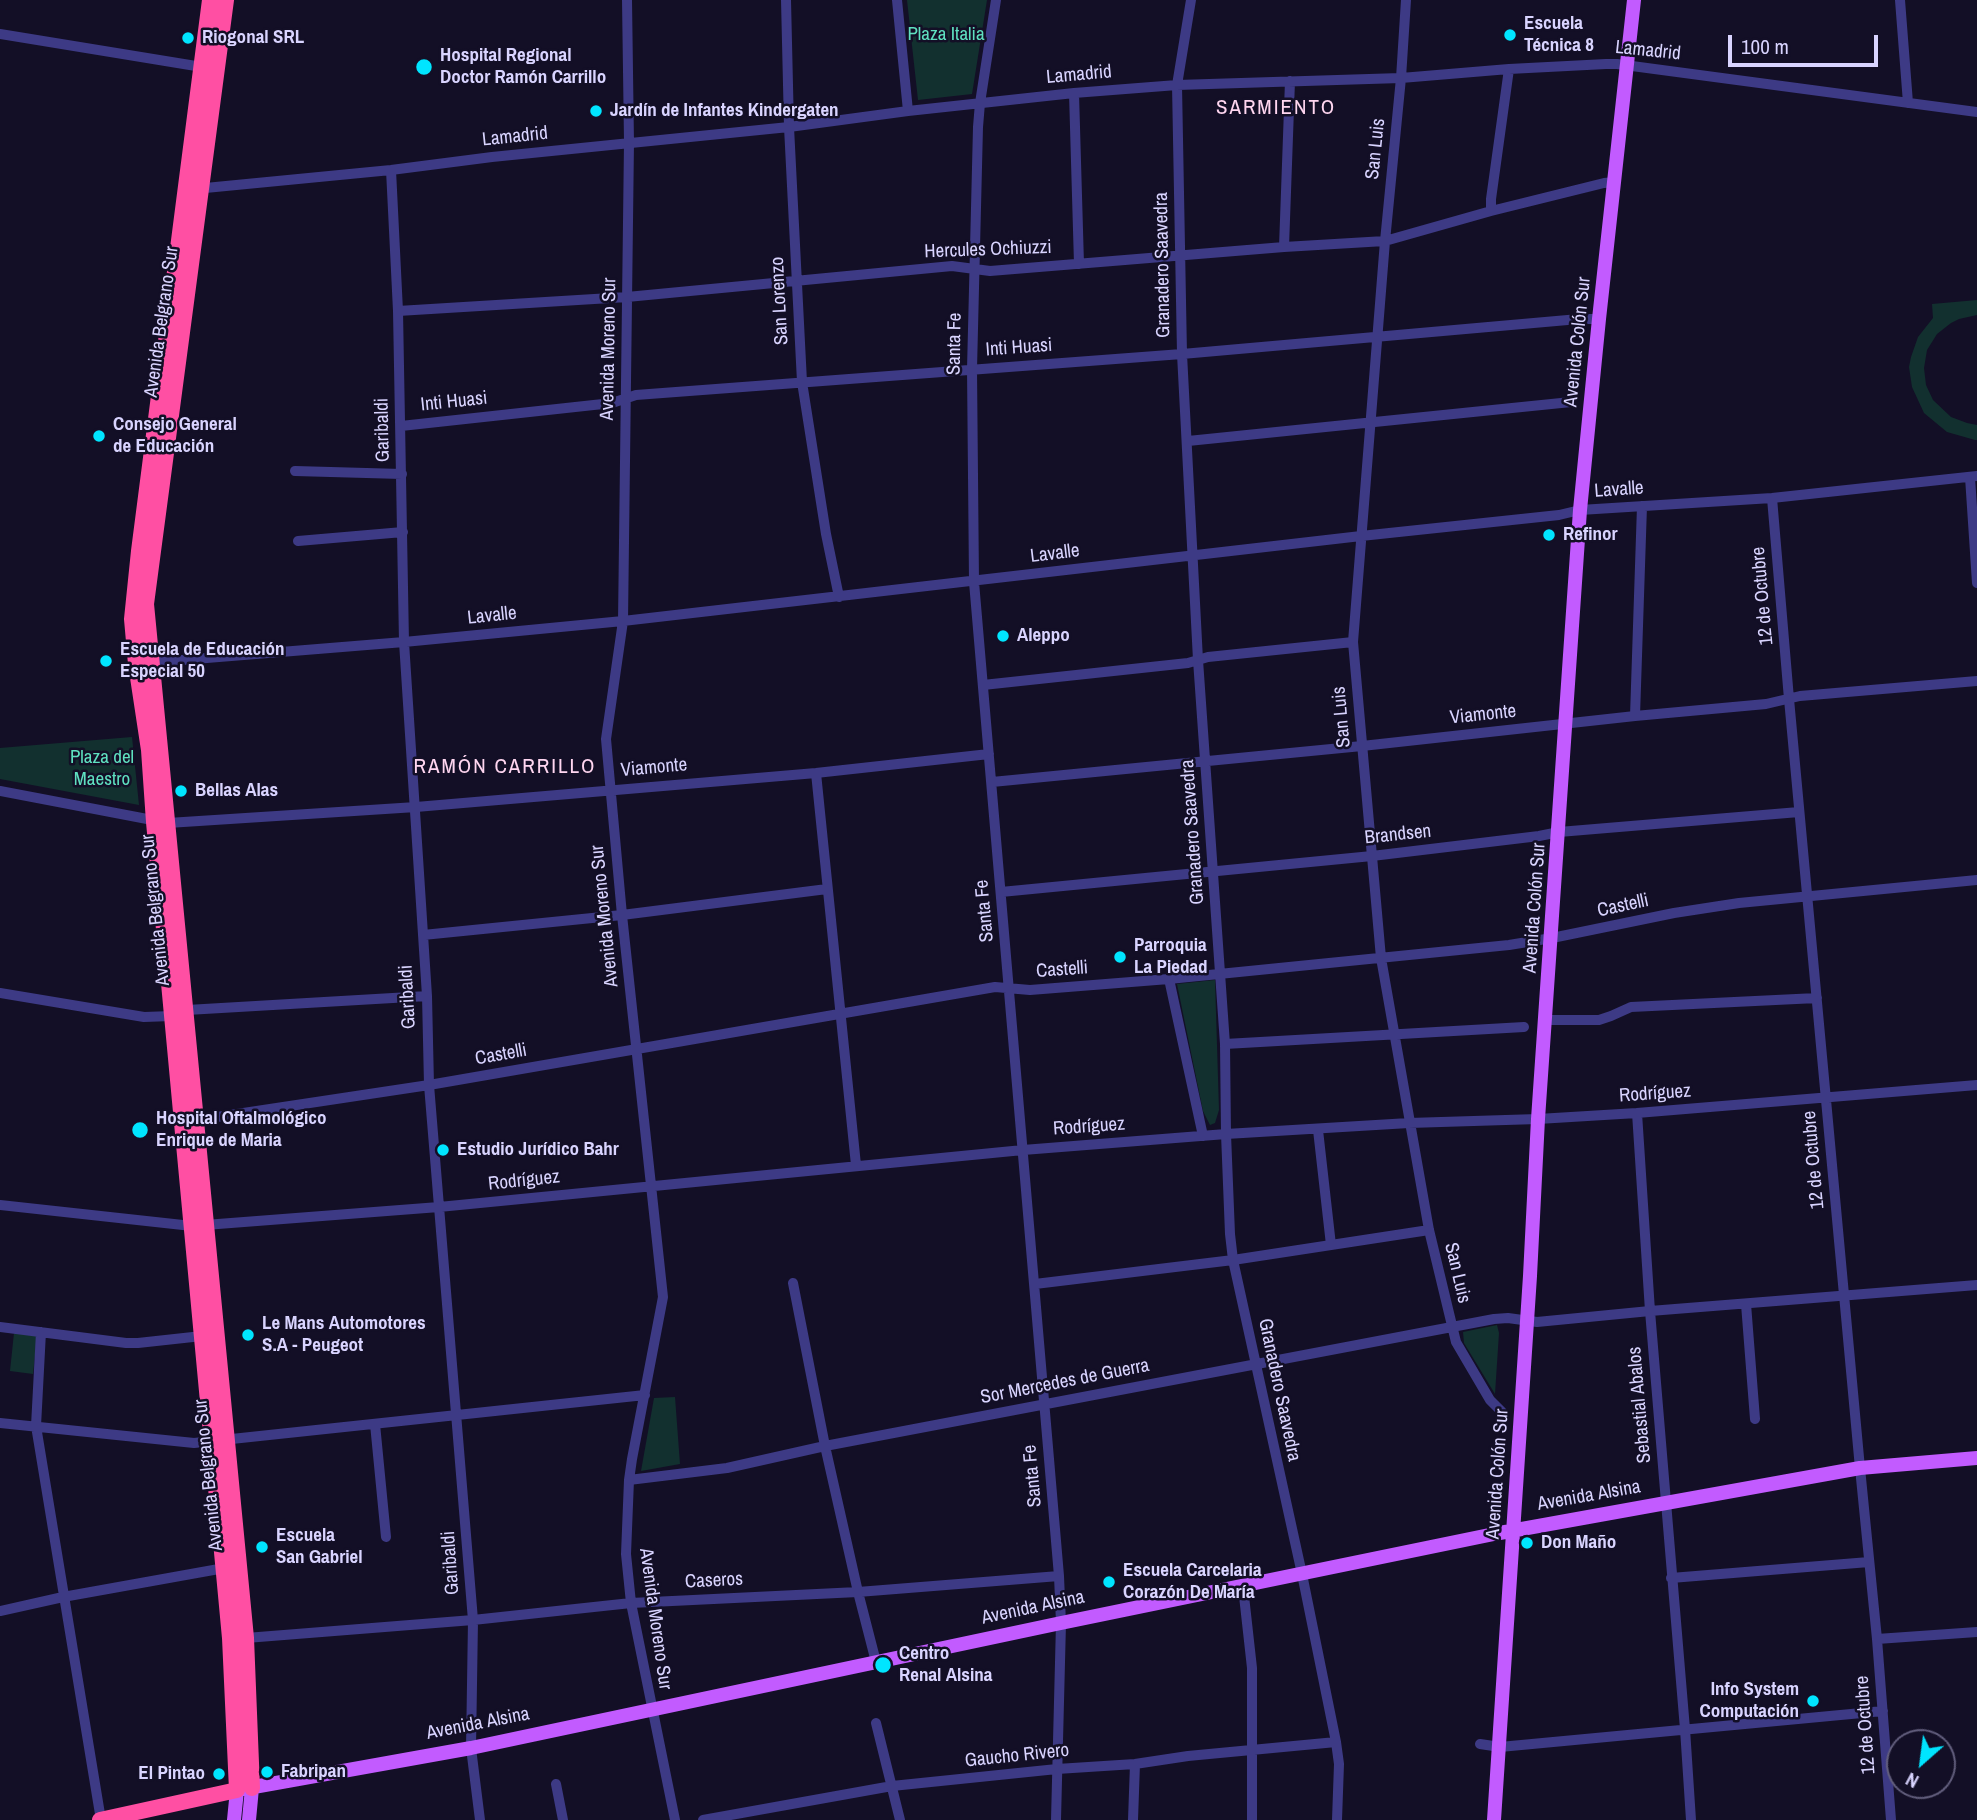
<!DOCTYPE html>
<meta charset="utf-8">
<style>
body{margin:0}
#map{position:relative;width:1977px;height:1820px;overflow:hidden;background:#130f26;font-family:"Archivo Narrow",sans-serif}
canvas{display:block}
.north{position:absolute;left:1886px;top:1729px;width:70px;height:70px;box-sizing:border-box;background:#130f26;border:2px solid #625e7d;border-radius:50%;rotate:208deg;font-size:19px;font-weight:700;line-height:28px;text-align:center;color:#d9d4ff}
.north::after{content:'';display:block;margin:auto;width:24px;height:32px;background:#00e5ff;clip-path:polygon(50% 0,100% 100%,50% 72%,0 100%)}
.scale{position:absolute;left:1728px;top:35px;width:150px;height:32px;box-sizing:border-box;border:4px solid #d9d4ff;border-top:0;padding-left:9px;font-size:21px;line-height:24px;white-space:nowrap;color:#d9d4ff;-webkit-text-stroke:5px #130f26;paint-order:stroke}
</style>
<div id="map">
<canvas width="1977" height="1820"></canvas>
<div class="north">N</div>
<div class="scale">100 m</div>
</div>
<script>
const g = document.querySelector('canvas').getContext('2d');
g.lineJoin = 'round';
function fillPath(path, color) {
  g.fillStyle = color;
  g.fill(path, 'evenodd');
}
function poly(rows) {
  const path = new Path2D();
  for (const r of rows) {
    path.moveTo(r[0], r[1]);
    for (let i = 2; i < r.length; i += 2) path.lineTo(r[i], r[i + 1]);
  }
  return path;
}
function strokePath(path, color, width, dash) {
  g.strokeStyle = color;
  g.lineWidth = width;
  g.lineCap = dash ? 'butt' : 'round';
  g.setLineDash(dash || []);
  g.stroke(path);
}
function drawText(font, color, halo, rows, align = 'center') {
  g.font = font + ' "Archivo Narrow",sans-serif';
  g.lineWidth = 5;
  g.setLineDash([]);
  g.textBaseline = 'middle';
  g.strokeStyle = halo;
  g.fillStyle = color;
  for (const [text, x, y, turn = 0] of rows) {
    g.save();
    g.translate(x, y);
    g.rotate((+turn || 0) * Math.PI / 180);
    g.textAlign = isNaN(turn) ? turn : align;
    if (halo) g.strokeText(text, 0, 0);
    g.fillText(text, 0, 0);
    g.restore();
  }
}
fillPath(poly([
 [907,0,987,0,972,94,918,100],
 [1977,300,1977,315,1959,319,1951,323,1937,334,1927,350,1924,368,1926,385,1933,400,1951,417,1967,423,1977,425,1977,440,1975,440,1947,432,1924,413,1912,387,1909,367,1911,357,1918,337,1933,318,1932,304],
 [132,737,139,805,0,779,0,748],
 [1215,980,1219,1110,1215,1123,1210,1125,1203,1111,1177,984],
 [1497,1325,1499,1333,1495,1394,1464,1343,1463,1332],
 [14,1333,37,1336,33,1374,10,1371],
 [675,1397,680,1464,641,1471,654,1398]
]), '#12302f');
strokePath(poly([
 [627,0,629,142,623,621,606,739,622,915,663,1297,632,1459,629,1480,626,1554,631,1603,675,1820],
 [786,0,789,127,802,382,826,534,839,597],
 [897,0,908,111],
 [996,0,980,103,978,127,972,369,974,582,1059,1576,1061,1623,1056,1820],
 [1191,0,1177,85,1182,354,1198,660,1225,1044,1226,1134,1230,1234,1233,1260,1302,1574,1336,1742,1339,1764,1337,1820],
 [1406,0,1401,78,1385,241,1353,642,1381,958,1429,1230,1456,1342,1490,1400,1502,1412],
 [1900,0,1908,103],
 [0,34,202,67],
 [1074,93,1079,264],
 [391,170,398,311,404,642,427,996,429,1085,473,1620,471,1748,480,1820],
 [195,189,391,170,492,157,789,127,908,111,1074,93,1177,85,1401,78,1509,69,1606,64,1617,64,1977,112],
 [1491,211,1491,199,1509,69],
 [1284,247,1290,81],
 [398,311,627,297,952,266,990,271,1284,247,1385,241,1491,211,1604,183,1615,182],
 [401,426,612,403,636,395,1182,354,1579,319,1599,319],
 [1188,441,1571,402],
 [295,471,402,474],
 [1970,477,1977,583],
 [1772,498,1789,699,1860,1468,1877,1639,1891,1820],
 [298,541,403,532],
 [145,663,404,642,623,621,1361,536,1559,515,1580,510,1772,498,1977,476],
 [983,685,1188,663,1208,657,1353,642],
 [1635,716,1642,506],
 [816,773,856,1165],
 [992,782,1362,746,1635,716,1766,704,1800,696,1977,681],
 [0,791,168,823,416,807,816,773,989,754],
 [1001,892,1372,856,1539,836,1559,832,1799,812],
 [423,935,622,915,827,889],
 [1169,979,1203,1136],
 [0,993,144,1017,172,1016],
 [187,1010,427,996],
 [1546,1020,1599,1020,1611,1016,1631,1007,1817,998],
 [1225,1044,1524,1027],
 [1637,1113,1650,1311,1685,1729,1691,1820],
 [197,1120,429,1085,995,987,1030,990,1169,979,1509,945,1552,938,1674,913,1739,903,1977,880],
 [1318,1130,1331,1245],
 [0,1205,192,1226,439,1207,1023,1150,1226,1134,1409,1123,1538,1119,1637,1113,1977,1085],
 [793,1283,825,1446,858,1592,876,1662],
 [1035,1284,1233,1260,1429,1230],
 [1746,1304,1755,1419],
 [0,1327,126,1343,138,1343,202,1336],
 [41,1332,36,1426,101,1820],
 [0,1423,194,1443,645,1395],
 [375,1424,386,1537],
 [629,1480,727,1468,825,1446,1494,1319,1508,1318,1537,1322,1650,1311,1977,1285],
 [1671,1578,1869,1562],
 [1243,1587,1252,1668,1252,1820],
 [0,1611,63,1597,230,1567],
 [246,1638,473,1620,631,1603,858,1592,1059,1576],
 [1877,1639,1977,1632],
 [876,1723,900,1820],
 [1480,1744,1500,1747,1883,1711],
 [556,1784,563,1820],
 [703,1820,892,1786,1057,1769,1135,1764,1188,1756,1336,1742],
 [1133,1820,1135,1764]
]), '#3d3a85', 10);
strokePath(poly([
 [234,1820,237,1790,471,1748,1061,1623,1494,1534,1860,1468,1977,1458],
 [249,1820,252,1788],
 [1494,1820,1530,1276,1538,1119,1580,510,1599,319,1634,0]
]), '#c25bff', 14);
strokePath(poly([
 [226,0,146,604,246,1638,252,1788],
 [100,1820,237,1790,230,1638,154,822,149,750,136,664,132,619,139,551,210,0]
]), '#ff4fa3', 16);
for (const [x, y, r, color] of [
 [1510,35,7,"#00e5ff"],
 [188,38,7,"#00e5ff"],
 [424,67,9,"#00e5ff"],
 [596,111,7,"#00e5ff"],
 [99,436,7,"#00e5ff"],
 [1549,535,7,"#00e5ff"],
 [1003,636,7,"#00e5ff"],
 [106,661,7,"#00e5ff"],
 [181,791,7,"#00e5ff"],
 [1120,957,7,"#00e5ff"],
 [140,1130,9,"#00e5ff"],
 [443,1150,7,"#00e5ff"],
 [248,1335,7,"#00e5ff"],
 [1527,1543,7,"#00e5ff"],
 [262,1547,7,"#00e5ff"],
 [1109,1582,7,"#00e5ff"],
 [883,1665,9,"#00e5ff"],
 [1813,1701,7,"#00e5ff"],
 [267,1772,7,"#00e5ff"],
 [219,1774,7,"#00e5ff"]
]) {
  const dot = new Path2D();
  dot.arc(x, y, r, 0, 2 * Math.PI);
  g.fillStyle = color;
  g.fill(dot);
  strokePath(dot, '#130f26', 2.5);
}
drawText('bold 19px', '#d9d4ff', '#130f26', [
 ["Escuela",1524,24],
 ["Técnica 8",1524,46],
 ["Riogonal SRL",202,38],
 ["Hospital Regional",440,56],
 ["Doctor Ramón Carrillo",440,78],
 ["Jardín de Infantes Kindergaten",610,111],
 ["Consejo General",113,425],
 ["de Educación",113,447],
 ["Refinor",1563,535],
 ["Aleppo",1017,636],
 ["Escuela de Educación",120,650],
 ["Especial 50",120,672],
 ["Bellas Alas",195,791],
 ["Parroquia",1134,946],
 ["La Piedad",1134,968],
 ["Hospital Oftalmológico",156,1119],
 ["Enrique de Maria",156,1141],
 ["Estudio Jurídico Bahr",457,1150],
 ["Le Mans Automotores",262,1324],
 ["S.A - Peugeot",262,1346],
 ["Escuela",276,1536],
 ["San Gabriel",276,1558],
 ["Don Maño",1541,1543],
 ["Escuela Carcelaria",1123,1571],
 ["Corazón De María",1123,1593],
 ["Centro",899,1654],
 ["Renal Alsina",899,1676],
 ["Info System",1799,1690,"right"],
 ["Computación",1799,1712,"right"],
 ["Fabripan",281,1772],
 ["El Pintao",205,1774,"right"]
], 'left');
drawText('19px', '#5fe0c0', '#130f26', [
 ["Plaza Italia",946,35],
 ["Plaza del",102,758],
 ["Maestro",102,780]
]);
drawText('19px', '#d9d4ff', '#130f26', [
 ["Lamadrid",1648,51,6],
 ["Lamadrid",1079,75,-5],
 ["Lamadrid",515,137,-6],
 ["San Luis",1376,149,-84],
 ["Hercules Ochiuzzi",988,250,-2],
 ["Granadero Saavedra",1163,265,-91],
 ["San Lorenzo",780,301,-93],
 ["Avenida Belgrano Sur",162,322,-82],
 ["Avenida Colón Sur",1578,342,-84],
 ["Santa Fe",955,344,-89],
 ["Inti Huasi",1019,348,-4],
 ["Avenida Moreno Sur",609,349,-89],
 ["Inti Huasi",454,402,-6],
 ["Garibaldi",383,430,-91],
 ["Lavalle",1619,490,-4],
 ["Lavalle",1055,554,-7],
 ["12 de Octubre",1763,596,-95],
 ["Lavalle",492,616,-6],
 ["Viamonte",1483,715,-6],
 ["San Luis",1342,717,-95],
 ["Viamonte",654,768,-5],
 ["Granadero Saavedra",1193,832,-94],
 ["Brandsen",1398,835,-6],
 ["Castelli",1623,906,-12],
 ["Avenida Colón Sur",1535,908,-86],
 ["Avenida Belgrano Sur",156,910,-96],
 ["Santa Fe",985,911,-95],
 ["Avenida Moreno Sur",605,916,-96],
 ["Castelli",1062,970,-4],
 ["Garibaldi",408,997,-93],
 ["Castelli",501,1055,-10],
 ["Rodríguez",1655,1094,-4],
 ["Rodríguez",1089,1127,-4],
 ["12 de Octubre",1814,1160,-95],
 ["Rodríguez",524,1181,-6],
 ["San Luis",1457,1273,77],
 ["Sor Mercedes de Guerra",1065,1382,-11],
 ["Granadero Saavedra",1279,1390,78],
 ["Sebastial Abalos",1640,1405,-95],
 ["Avenida Colón Sur",1498,1474,-86],
 ["Avenida Belgrano Sur",209,1475,-96],
 ["Santa Fe",1033,1476,-95],
 ["Avenida Alsina",1589,1496,-10],
 ["Garibaldi",451,1563,-94],
 ["Caseros",714,1581,-3],
 ["Avenida Alsina",1033,1608,-12],
 ["Avenida Moreno Sur",655,1619,82],
 ["Avenida Alsina",478,1724,-11],
 ["12 de Octubre",1866,1725,-94],
 ["Gaucho Rivero",1017,1756,-6]
]);
g.letterSpacing = '2px';
drawText('21px', '#ffd6f0', '#130f26', [
 ["SARMIENTO",1276,108],
 ["RAMÓN CARRILLO",505,767]
]);
g.letterSpacing = '0px';
</script>
